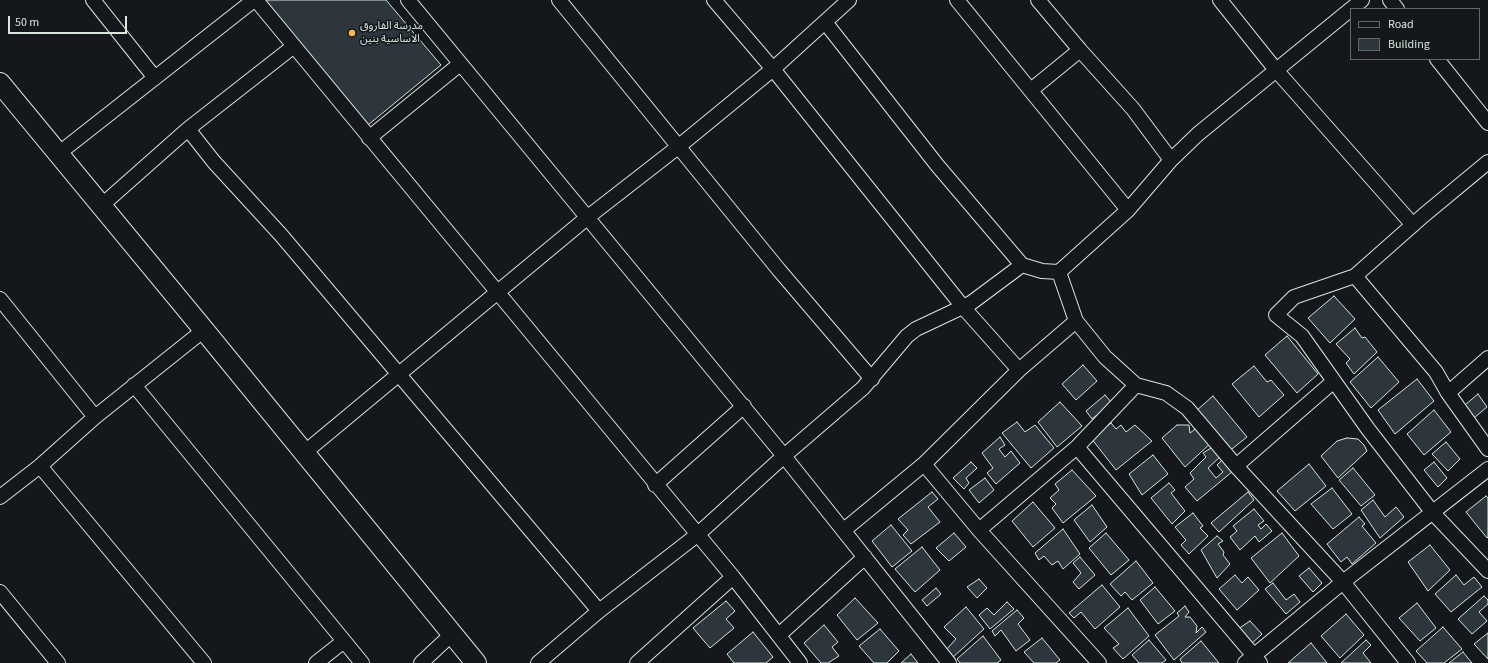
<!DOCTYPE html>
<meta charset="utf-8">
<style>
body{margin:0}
#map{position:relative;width:1488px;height:663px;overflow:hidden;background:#14181c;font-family:"Source Sans 3",sans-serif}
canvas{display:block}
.legend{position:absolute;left:1350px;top:8px;width:130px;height:52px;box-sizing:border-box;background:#14181c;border:1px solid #626a69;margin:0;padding:5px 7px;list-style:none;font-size:12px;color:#d8e6dc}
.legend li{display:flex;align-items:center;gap:8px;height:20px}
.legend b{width:20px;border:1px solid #626a69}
.scale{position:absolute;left:8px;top:16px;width:119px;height:18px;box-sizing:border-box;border:2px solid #d8e6dc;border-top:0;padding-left:5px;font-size:12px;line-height:14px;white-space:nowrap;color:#d8e6dc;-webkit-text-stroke:3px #14181c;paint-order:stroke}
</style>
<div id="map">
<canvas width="1488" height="663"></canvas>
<ul class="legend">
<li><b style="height:5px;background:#14181c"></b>Road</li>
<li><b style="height:11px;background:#2c363c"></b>Building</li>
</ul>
<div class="scale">50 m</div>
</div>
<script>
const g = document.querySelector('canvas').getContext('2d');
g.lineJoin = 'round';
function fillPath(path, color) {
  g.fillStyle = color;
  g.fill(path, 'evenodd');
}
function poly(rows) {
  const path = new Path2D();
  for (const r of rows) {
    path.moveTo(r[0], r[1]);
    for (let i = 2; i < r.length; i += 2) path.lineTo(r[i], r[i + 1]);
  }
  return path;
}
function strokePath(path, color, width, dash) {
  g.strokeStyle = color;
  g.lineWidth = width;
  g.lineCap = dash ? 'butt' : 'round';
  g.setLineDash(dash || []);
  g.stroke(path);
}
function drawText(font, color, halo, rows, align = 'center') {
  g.font = font + ' "Source Sans 3","Noto Sans Arabic",sans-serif';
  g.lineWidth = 3;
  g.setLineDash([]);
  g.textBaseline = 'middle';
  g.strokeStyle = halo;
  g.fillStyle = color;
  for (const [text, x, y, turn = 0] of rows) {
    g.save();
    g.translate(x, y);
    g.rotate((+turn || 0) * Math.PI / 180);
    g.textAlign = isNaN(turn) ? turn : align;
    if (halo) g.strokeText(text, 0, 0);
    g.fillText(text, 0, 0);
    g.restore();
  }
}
const building = poly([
 [262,0,386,0,441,65,368,125,262,0],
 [1334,296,1355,319,1330,343,1308,318,1334,296],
 [1355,328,1362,338,1365,337,1377,352,1354,374,1346,363,1350,359,1336,344,1355,328],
 [1287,336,1318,374,1297,393,1265,355,1287,336],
 [1378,357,1399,382,1371,408,1350,382,1378,357],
 [1083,365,1097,381,1076,400,1062,384,1083,365],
 [1254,366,1267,382,1271,380,1284,395,1259,417,1232,384,1254,366],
 [1417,379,1434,401,1395,434,1378,410,1417,379],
 [1478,394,1487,407,1474,418,1465,405,1478,394],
 [1105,395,1112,403,1092,419,1086,411,1105,395],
 [1213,396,1247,437,1228,452,1196,411,1213,396],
 [1060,402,1082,426,1057,447,1038,422,1060,402],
 [1434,410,1451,432,1424,455,1407,434,1434,410],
 [1017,422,1025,432,1035,425,1054,448,1031,468,1002,433,1017,422],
 [1111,423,1116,429,1121,425,1126,432,1135,425,1152,441,1116,470,1091,438,1111,423],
 [1177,425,1189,425,1190,433,1198,427,1212,442,1185,467,1162,438,1177,425],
 [1000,437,1005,445,999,449,1005,457,1011,451,1020,463,996,484,987,473,993,468,982,453,1000,437],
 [1347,438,1358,439,1364,445,1367,451,1338,478,1321,456,1337,441,1347,438],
 [1446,442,1460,459,1448,471,1432,454,1446,442],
 [1214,446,1221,456,1208,468,1216,478,1223,472,1217,465,1222,460,1233,471,1197,501,1185,487,1194,479,1190,473,1206,457,1203,453,1214,446],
 [1153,455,1168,474,1142,495,1129,474,1153,455],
 [971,462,977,468,966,478,969,483,964,489,953,478,971,462],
 [1434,462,1447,478,1438,487,1424,470,1434,462],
 [1309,464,1326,486,1295,511,1277,491,1309,464],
 [1353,468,1375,495,1361,506,1339,480,1353,468],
 [1072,470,1096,496,1063,523,1052,508,1056,504,1050,498,1059,490,1055,484,1072,470],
 [985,478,994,490,979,503,969,490,985,478],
 [1169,483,1175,490,1171,493,1185,511,1172,524,1151,498,1169,483],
 [1332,488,1352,514,1333,529,1311,504,1332,488],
 [932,492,938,499,928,507,940,522,911,544,903,535,908,530,898,519,932,492],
 [1248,492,1254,500,1219,532,1211,523,1248,492],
 [1486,496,1488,498,1488,537,1487,538,1466,512,1486,496],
 [1373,500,1385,517,1396,507,1404,517,1380,538,1361,510,1373,500],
 [1033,502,1055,528,1033,547,1012,521,1033,502],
 [1092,505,1107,527,1090,542,1074,520,1092,505],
 [1254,509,1264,521,1258,525,1261,529,1266,524,1272,531,1259,542,1255,536,1240,550,1230,537,1237,531,1233,526,1254,509],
 [1193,513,1203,526,1200,528,1208,536,1189,554,1181,545,1186,540,1175,527,1193,513],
 [1359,517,1365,524,1362,526,1376,543,1352,564,1347,557,1341,562,1327,544,1359,517],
 [891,525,912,551,892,567,872,541,891,525],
 [1063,529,1080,554,1063,569,1058,561,1052,565,1044,556,1039,560,1035,553,1063,529],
 [954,533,966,547,949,561,936,548,954,533],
 [1106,533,1129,560,1111,575,1089,548,1106,533],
 [1282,533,1299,556,1270,583,1251,558,1282,533],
 [1217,536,1223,541,1218,544,1224,552,1223,555,1230,564,1217,578,1201,550,1217,536],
 [1430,545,1450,570,1428,591,1408,562,1430,545],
 [922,547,940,570,915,592,895,569,922,547],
 [1080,557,1095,575,1079,589,1073,582,1081,573,1073,563,1080,557],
 [1136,561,1153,583,1132,600,1125,592,1121,596,1110,584,1136,561],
 [1309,568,1322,583,1313,592,1299,576,1309,568],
 [1235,575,1242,583,1248,577,1259,590,1237,610,1219,589,1235,575],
 [1456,575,1464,585,1474,577,1482,587,1451,612,1435,594,1456,575],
 [979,579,987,588,977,598,967,587,979,579],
 [1273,583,1286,600,1294,594,1300,602,1286,614,1265,589,1273,583],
 [1102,585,1120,607,1095,629,1081,612,1074,618,1069,613,1102,585],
 [1155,587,1175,611,1158,624,1140,600,1155,587],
 [936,588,941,594,927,606,922,600,936,588],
 [1484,596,1488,600,1488,604,1479,612,1487,621,1472,634,1458,619,1484,596],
 [855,598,878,623,857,640,837,615,855,598],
 [726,601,735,611,726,619,734,628,710,648,693,628,726,601],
 [1007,602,1014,609,990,629,979,615,987,608,994,615,1007,602],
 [1417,603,1436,628,1420,641,1399,618,1417,603],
 [1185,606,1189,612,1185,617,1190,617,1197,626,1196,633,1202,627,1206,632,1174,660,1155,635,1179,616,1177,613,1185,606],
 [966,607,984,629,952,658,946,650,956,639,944,627,966,607],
 [1128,608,1149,636,1123,659,1113,648,1119,644,1104,628,1128,608],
 [1017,610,1024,618,1018,624,1030,640,1016,651,1001,630,995,636,992,631,1017,610],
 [1346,614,1364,635,1340,658,1321,636,1346,614],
 [1250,621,1262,634,1250,645,1238,629,1250,621],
 [824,625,838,642,832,647,839,656,828,663,821,663,804,643,824,625],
 [1443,627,1462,649,1444,663,1427,663,1416,651,1443,627],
 [880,629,899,651,887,663,874,663,859,646,880,629],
 [753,632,773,657,766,663,734,663,727,654,753,632],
 [1488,633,1488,659,1474,644,1488,633],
 [983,636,1001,660,997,663,960,663,957,659,983,636],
 [1042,638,1060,660,1056,663,1034,663,1024,652,1042,638],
 [1149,640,1166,660,1162,663,1139,663,1132,655,1149,640],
 [1366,640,1371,645,1363,653,1371,663,1341,663,1366,640],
 [1201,641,1219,663,1182,663,1180,659,1201,641],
 [1311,643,1327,663,1288,663,1311,643],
 [1463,652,1472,663,1449,663,1463,652],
 [911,654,918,663,901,663,911,654]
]);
fillPath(building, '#2c363c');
strokePath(building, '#d8e6dc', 1);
const street = poly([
 [93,0,155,78],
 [256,0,733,577,800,663],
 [408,0,784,456,949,663],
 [559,0,779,270,872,379],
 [714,0,773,69,963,307,1019,370],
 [957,0,1128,210],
 [1038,0,1080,50,1133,109,1171,160],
 [1220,0,1276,70,1413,225],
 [1390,0,1397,9],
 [1437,59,1488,123],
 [1031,90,1080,50],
 [188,129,214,162,281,235,599,611],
 [369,138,460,64],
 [58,154,254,0],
 [1488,162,1424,215,1355,276,1294,297,1276,315,1302,336,1368,429,1433,513,1488,571],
 [101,206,188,129,294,46],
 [1022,265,1042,271,1059,272],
 [1355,276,1436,372,1448,393,1488,449],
 [0,299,95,417],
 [134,385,344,641,316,663],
 [1136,385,1166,393,1187,408,1236,466,1343,582,1408,663],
 [1448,393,1488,358],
 [1077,447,1260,663],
 [304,453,588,217,678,147,773,69,849,0],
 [924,464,979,530,1099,663],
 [40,466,204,663],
 [1236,466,1334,381],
 [655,485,744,406],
 [0,497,40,466,95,417,204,330],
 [844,530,924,464,1019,370,1076,321],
 [979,530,1077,447,1136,385,1105,357,1076,321,1059,272,1128,210,1171,160,1198,134,1362,0],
 [0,592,58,663],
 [779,635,865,557],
 [344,641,362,663],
 [421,663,452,634],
 [538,663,599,611,697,535,784,456,863,388,907,336,916,329,971,303,1022,265,937,165,825,22],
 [637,663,733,577],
 [1245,663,1343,582,1488,469]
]);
const secondary = poly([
 [0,83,204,330,476,663]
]);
strokePath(street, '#d8e6dc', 16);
strokePath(secondary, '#d8e6dc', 22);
strokePath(street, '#14181c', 14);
strokePath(secondary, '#14181c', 20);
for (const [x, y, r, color] of [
 [352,33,4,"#ffb74d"]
]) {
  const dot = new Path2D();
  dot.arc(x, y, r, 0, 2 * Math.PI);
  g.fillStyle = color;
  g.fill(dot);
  strokePath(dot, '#14181c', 1.5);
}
drawText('11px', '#d8e6dc', '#14181c', [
 ["مدرسة الفاروق",360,27],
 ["الاساسية بنين",360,40]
], 'left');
</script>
